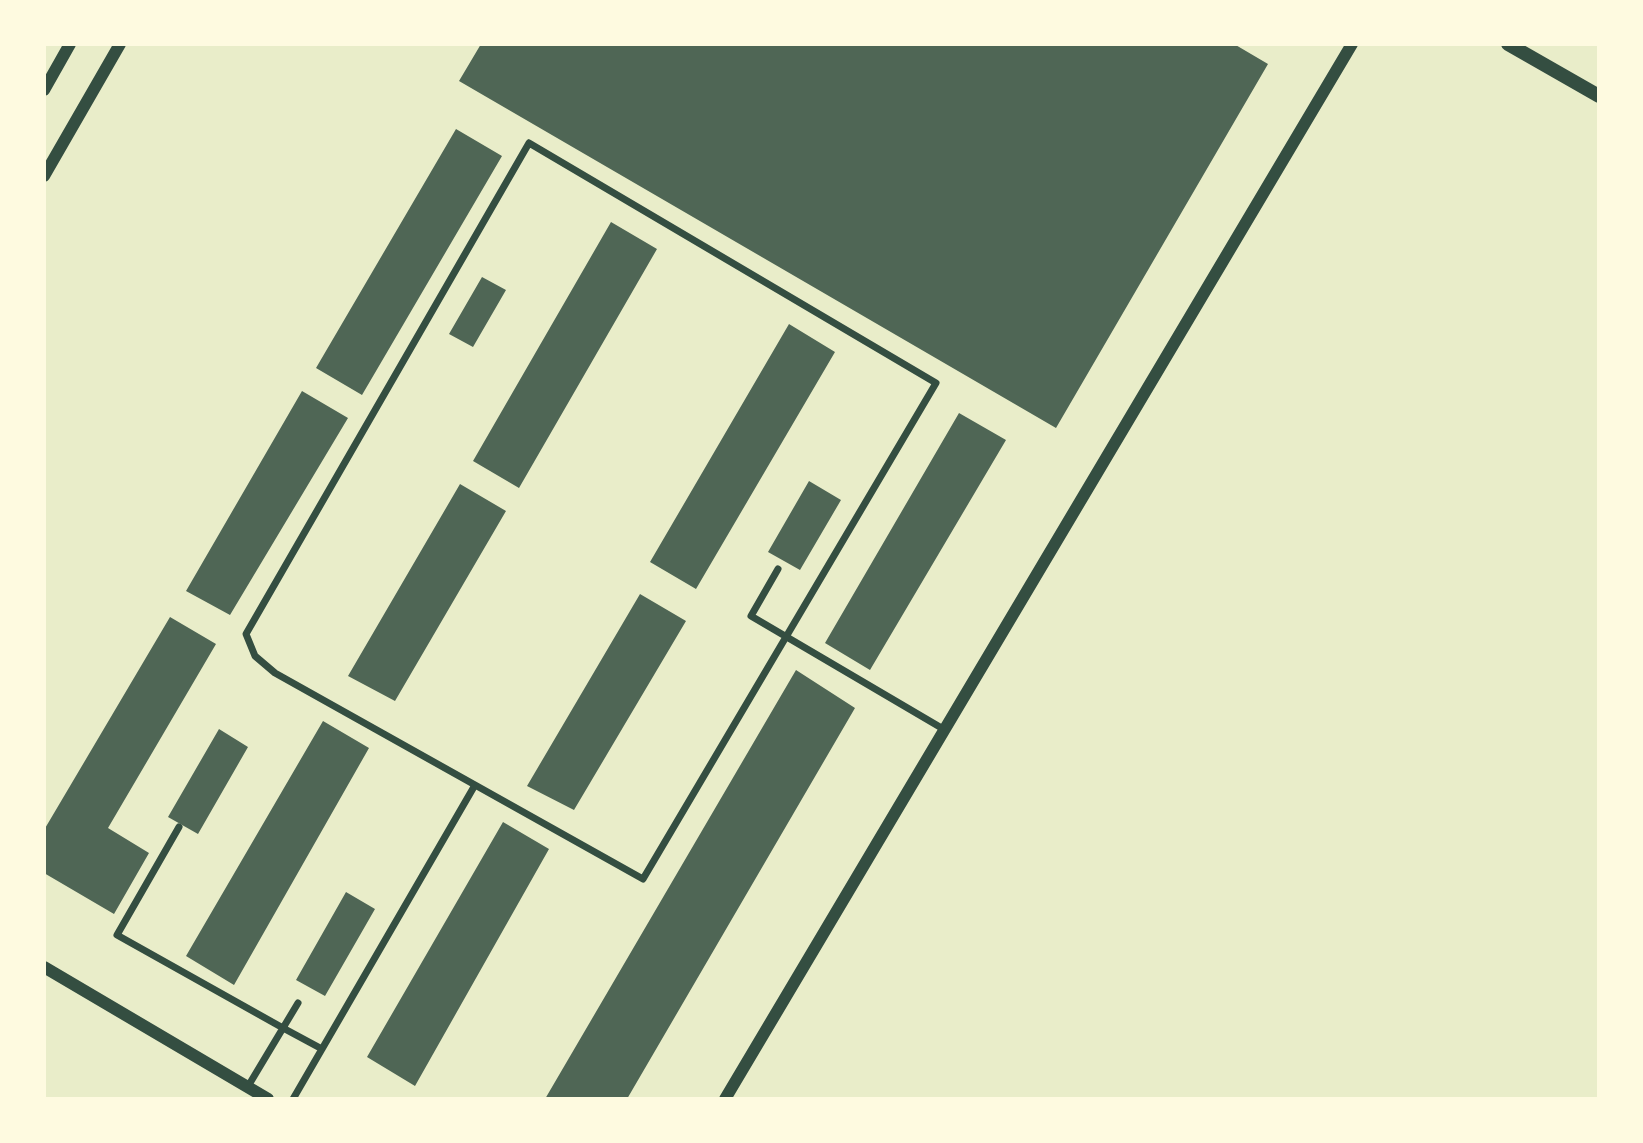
<!DOCTYPE html>
<style>
body{margin:0}
#map{position:relative;width:1643px;height:1143px;overflow:hidden;background:#e9edc9;font-family:Poppins,sans-serif}
canvas{display:block}
.frame{position:absolute;inset:0;border:46px solid #fefae0;pointer-events:none}
</style>
<div id="map">
<canvas width="1643" height="1143"></canvas>
<div class="frame"></div>
</div>
<script>
const g = document.querySelector('canvas').getContext('2d');
g.lineJoin = 'round';
function fillPath(path, color) {
  g.fillStyle = color;
  g.fill(path, 'evenodd');
}
function poly(rows) {
  const path = new Path2D();
  for (const r of rows) {
    path.moveTo(r[0], r[1]);
    for (let i = 2; i < r.length; i += 2) path.lineTo(r[i], r[i + 1]);
  }
  return path;
}
function strokePath(path, color, width, dash) {
  g.strokeStyle = color;
  g.lineWidth = width;
  g.lineCap = dash ? 'butt' : 'round';
  g.setLineDash(dash || []);
  g.stroke(path);
}
fillPath(poly([
 [481,44,1234,44,1268,64,1056,428,459,81],
 [456,129,502,156,362,395,316,368],
 [611,222,657,249,519,488,473,461],
 [482,277,506,290,473,347,449,334],
 [789,324,835,352,696,589,650,562],
 [302,391,348,418,230,615,186,591],
 [959,413,1006,440,870,670,825,643],
 [809,481,841,500,800,570,768,552],
 [460,484,506,511,395,701,348,676],
 [640,594,686,621,574,810,527,786],
 [170,617,216,644,108,828,149,853,114,914,44,873,44,830],
 [796,670,855,708,627,1099,545,1099],
 [323,721,369,748,234,985,186,956],
 [219,729,248,747,198,834,168,817],
 [503,822,549,849,415,1086,367,1057],
 [346,892,375,909,325,996,296,980]
]), '#4f6655');
strokePath(poly([
 [529,143,936,383,643,879,275,673,255,656,246,634,529,143],
 [778,569,751,616,945,730],
 [179,827,117,935,283,1028,247,1088],
 [298,1003,283,1028,322,1049],
 [293,1099,475,785]
]), '#344e41', 7);
strokePath(poly([
 [44,90,70,44],
 [44,176,120,44],
 [44,967,268,1099],
 [725,1099,1352,44]
]), '#344e41', 12);
strokePath(poly([
 [1508,44,1599,96]
]), '#344e41', 14);
</script>
